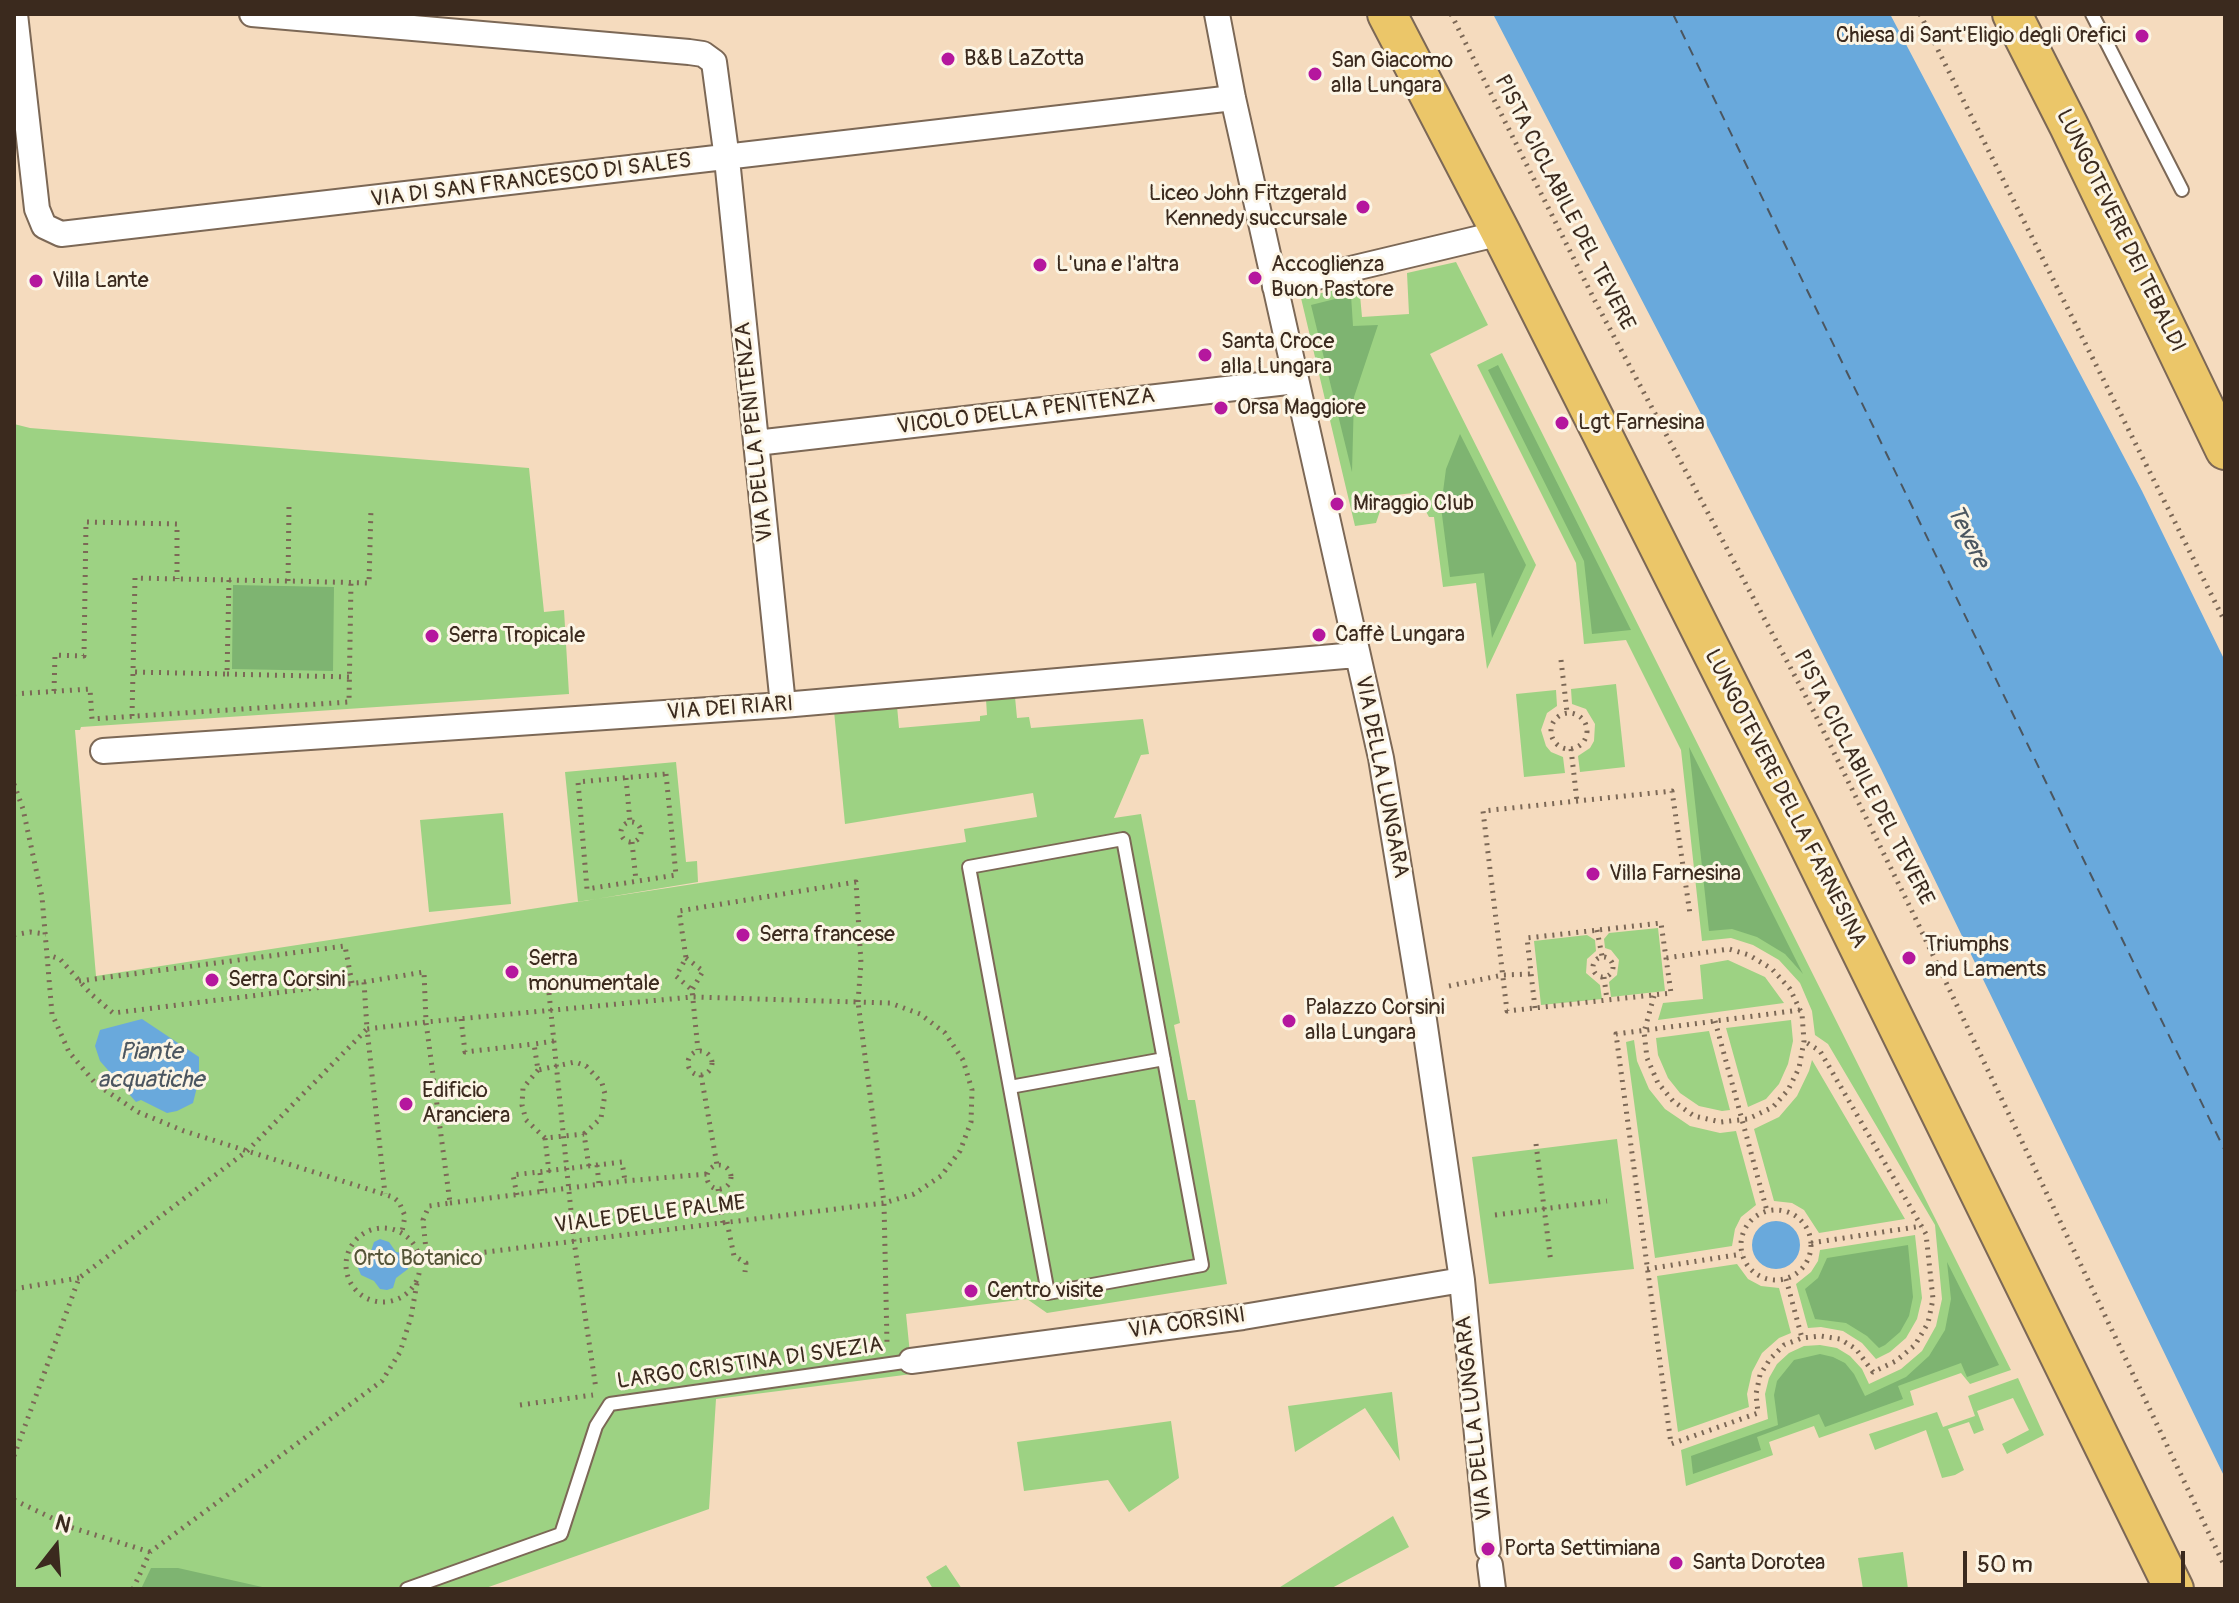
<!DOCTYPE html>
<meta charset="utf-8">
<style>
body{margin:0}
#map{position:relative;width:2239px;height:1603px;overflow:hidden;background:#f5dbbe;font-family:Pangolin,sans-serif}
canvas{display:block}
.frame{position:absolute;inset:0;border:16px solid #3b2a1e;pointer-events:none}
.north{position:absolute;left:16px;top:1507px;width:80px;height:80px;-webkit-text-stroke:6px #fcf5e5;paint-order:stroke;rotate:17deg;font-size:22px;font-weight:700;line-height:32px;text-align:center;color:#3b2a1e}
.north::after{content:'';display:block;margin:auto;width:28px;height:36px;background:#3b2a1e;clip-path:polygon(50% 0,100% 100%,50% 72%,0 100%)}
.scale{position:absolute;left:1963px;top:1551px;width:222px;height:36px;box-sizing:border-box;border:4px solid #3b2a1e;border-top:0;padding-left:10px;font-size:24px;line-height:28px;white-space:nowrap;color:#3b2a1e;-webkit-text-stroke:6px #fcf5e5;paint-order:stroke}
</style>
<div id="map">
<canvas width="2239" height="1603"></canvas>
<div class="frame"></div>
<div class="north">N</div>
<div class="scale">50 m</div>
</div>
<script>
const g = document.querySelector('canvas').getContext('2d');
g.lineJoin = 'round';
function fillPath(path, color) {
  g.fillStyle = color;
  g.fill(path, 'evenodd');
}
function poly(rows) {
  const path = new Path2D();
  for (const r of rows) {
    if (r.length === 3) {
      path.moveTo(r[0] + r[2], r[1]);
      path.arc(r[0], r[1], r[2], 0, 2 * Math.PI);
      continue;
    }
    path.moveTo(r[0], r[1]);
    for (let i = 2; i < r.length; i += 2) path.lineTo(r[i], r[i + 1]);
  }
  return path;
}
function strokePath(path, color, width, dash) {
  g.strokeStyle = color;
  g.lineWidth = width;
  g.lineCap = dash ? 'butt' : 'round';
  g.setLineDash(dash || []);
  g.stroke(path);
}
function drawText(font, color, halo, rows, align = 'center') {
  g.font = font + ' Pangolin,sans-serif';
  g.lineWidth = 6;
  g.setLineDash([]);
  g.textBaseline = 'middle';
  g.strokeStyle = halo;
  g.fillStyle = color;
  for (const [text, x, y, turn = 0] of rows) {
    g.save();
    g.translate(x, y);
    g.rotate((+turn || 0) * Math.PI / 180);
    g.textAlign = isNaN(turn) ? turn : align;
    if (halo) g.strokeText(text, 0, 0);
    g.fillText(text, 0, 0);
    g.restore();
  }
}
fillPath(poly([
 [1456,262,1488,325,1430,354,1536,565,1487,669,1476,583,1443,587,1434,517,1429,517,1423,506,1416,501,1414,493,1386,496,1387,504,1380,511,1376,523,1355,526,1301,298,1359,284,1362,317,1409,314,1407,273],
 [1502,353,2011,1370,1970,1384,1961,1373,1910,1391,1914,1405,1819,1438,1814,1426,1769,1442,1773,1455,1686,1486,1681,1450,1768,1419,1765,1394,1769,1378,1777,1364,1789,1353,1804,1346,1820,1345,1837,1348,1850,1356,1862,1369,1869,1384,1901,1369,1922,1351,1936,1326,1942,1299,1935,1225,1828,1044,1815,1035,1812,1011,1800,983,1779,960,1753,945,1731,938,1702,941,1681,750,1626,640,1584,644,1576,563,1477,365],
 [14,424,30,428,529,468,544,612,564,610,569,694,81,727,80,730,75,730,96,976,966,842,964,829,1037,817,1033,793,845,824,834,711,897,706,899,728,980,721,980,716,987,715,986,699,1015,697,1017,718,1029,717,1031,728,1143,719,1149,754,1141,755,1114,818,1141,814,1180,1023,1174,1025,1188,1100,1195,1100,1227,1284,1047,1313,1027,1299,906,1314,912,1374,716,1399,709,1509,483,1589,14,1589],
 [1616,684,1625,767,1580,772,1578,756,1590,748,1594,741,1595,724,1586,709,1572,704,1571,689],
 [1556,690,1557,706,1547,713,1541,730,1546,746,1551,752,1563,757,1565,773,1524,777,1516,694],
 [676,762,686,862,697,861,698,882,578,902,565,772],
 [503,813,511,904,429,912,420,820],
 [1658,928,1665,991,1611,997,1609,982,1617,975,1619,960,1611,950,1605,948,1604,939,1609,933],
 [1587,935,1595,940,1596,951,1587,959,1586,973,1600,985,1602,999,1541,1005,1534,941],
 [1728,960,1765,977,1784,1003,1658,1020,1663,1003,1703,999,1700,965],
 [1791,1020,1793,1041,1788,1064,1779,1084,1766,1099,1748,1107,1726,1028],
 [1709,1031,1730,1110,1722,1111,1699,1106,1680,1093,1668,1078,1658,1055,1656,1038],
 [1634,1040,1637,1061,1649,1089,1665,1109,1690,1126,1720,1133,1736,1131,1756,1205,1741,1217,1735,1229,1732,1246,1655,1258,1626,1042],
 [1812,1060,1905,1219,1819,1233,1804,1210,1792,1203,1774,1201,1754,1129,1779,1117,1797,1096,1809,1071],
 [1617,1139,1634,1269,1489,1284,1472,1157],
 [1915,1235,1922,1298,1917,1319,1906,1338,1890,1352,1876,1359,1862,1343,1843,1331,1821,1327,1808,1328,1796,1284,1811,1272,1818,1261,1820,1250],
 [1737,1264,1748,1279,1761,1286,1779,1288,1791,1333,1779,1338,1762,1353,1752,1372,1747,1394,1749,1407,1678,1432,1657,1276],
 [2018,1378,2044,1435,2007,1454,2002,1444,2029,1430,2013,1398,1977,1411,1984,1430,1974,1434,1969,1422,1948,1429,1964,1470,1955,1475,1942,1478,1926,1430,1875,1450,1869,1434,1937,1412,1943,1427,1975,1416,1968,1396],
 [1392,1392,1400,1461,1365,1408,1295,1452,1288,1406],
 [1171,1421,1179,1478,1129,1512,1108,1480,1024,1491,1017,1442],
 [1393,1516,1409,1547,1330,1589,1277,1589],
 [1903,1552,1908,1589,1863,1589,1858,1558],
 [946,1565,962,1589,933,1589,926,1577]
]), '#9dd283');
fillPath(poly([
 [1351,295,1353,326,1378,325,1354,397,1352,472,1311,305],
 [1498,365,1631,630,1592,634,1584,561,1488,370],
 [1460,434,1526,565,1492,638,1484,573,1450,577,1441,507,1446,469],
 [233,585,334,587,333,671,232,669],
 [1689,747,1803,974,1785,954,1757,937,1732,929,1709,931],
 [1908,1245,1913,1297,1909,1316,1900,1332,1885,1345,1879,1348,1867,1336,1846,1323,1815,1319,1805,1289,1818,1278,1827,1258],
 [1947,1262,1999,1365,1967,1377,1961,1363,1898,1386,1903,1399,1825,1427,1819,1414,1757,1437,1761,1450,1693,1474,1691,1456,1778,1425,1774,1395,1777,1381,1794,1360,1820,1354,1833,1357,1845,1363,1854,1374,1865,1396,1906,1377,1929,1356,1945,1330,1951,1299],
 [151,1568,178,1568,271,1589,141,1589]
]), '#7eb471');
fillPath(poly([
 [1493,14,1890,14,2142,491,2225,661,2225,1478,1881,769,1713,437],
 [142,1019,199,1057,199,1079,193,1103,177,1111,167,1113,141,1100,136,1102,100,1061,95,1046,100,1030],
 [1776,1245,24],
 [380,1239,389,1242,396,1252,403,1253,409,1262,408,1269,396,1278,393,1288,387,1290,380,1289,374,1281,361,1275,358,1268,359,1261,371,1251,374,1242]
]), '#69a9dc');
strokePath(poly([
 [1673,14,2225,1151]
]), '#4b5660', 2, [10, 8]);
const service = poly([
 [2092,14,2182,190],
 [1123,839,1202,1265,1048,1293,969,867,1123,839],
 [1010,1087,1164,1059],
 [407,1589,561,1534,596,1426,610,1404,911,1361]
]);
const minor = poly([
 [15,14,37,209,44,226,61,234,1233,98],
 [252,14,689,52,703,54,714,62,727,159,783,705],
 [1217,14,1233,98,1381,758,1424,1020,1462,1280,1488,1549],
 [1275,287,1501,233],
 [756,443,1296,381],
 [103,751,783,705,1356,655],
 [911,1361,1243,1317,1462,1280],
 [1490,1565,1493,1589]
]);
const primary = poly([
 [1387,14,1501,233,1800,827,2174,1589],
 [2012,14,2069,126,2225,450]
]);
strokePath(service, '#7c6856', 16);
strokePath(minor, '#7c6856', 28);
strokePath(primary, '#7c6856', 42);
strokePath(poly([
 [1451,14,1595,301,1813,710,1910,907,2225,1567],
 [1920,14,2225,622],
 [229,580,227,674,133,672,135,578,229,580,288,581,369,583,371,508],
 [288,581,289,506],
 [1561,660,1567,712],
 [227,674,350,677],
 [54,691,55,655,84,656,86,522,177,524,177,579],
 [14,694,90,689,92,719,349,702,351,582],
 [1569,731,18],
 [132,716,133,672],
 [1571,749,1577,801],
 [666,774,676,875,587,889,578,782,666,774],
 [626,778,630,822],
 [14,784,23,809,42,897,52,1014,69,1052,96,1084,138,1112,184,1131,393,1197,399,1202,405,1216,402,1232],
 [631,832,10],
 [632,842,636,881],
 [1597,930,1602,956],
 [14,935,30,932,46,934],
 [1603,967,10],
 [686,958,703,971,692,990],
 [1604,977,1607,1000],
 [79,981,345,946,352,983],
 [364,982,424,972,426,1022,367,1029,385,1194],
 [1449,986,1503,975,1531,974],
 [549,993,574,1241,596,1389],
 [1654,996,1644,1032,1647,1058,1658,1083,1673,1101,1694,1116,1721,1122,1748,1119,1773,1107,1788,1090,1799,1068,1804,1041,1802,1014,1790,989,1772,969,1749,955,1729,949,1666,958],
 [1535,1008,1527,938,1661,923,1671,993,1507,1011,1483,811,1672,791,1690,914],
 [1800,1010,1616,1034,1671,1444,1758,1413,1756,1394,1760,1375,1770,1359,1784,1345,1802,1338,1821,1336,1840,1339,1856,1349,1873,1372,1896,1361,1915,1345,1928,1323,1933,1299,1926,1234,1820,1051,1804,1041],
 [461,1019,465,1052,534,1044],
 [1715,1021,1767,1211],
 [554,1041,534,1044,538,1070,575,1062,586,1066,602,1083,605,1094,601,1118,584,1134],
 [700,1063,12],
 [538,1070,523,1088,522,1105,526,1120,545,1138],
 [701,1075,717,1165],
 [1536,1144,1551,1263],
 [719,1177,12],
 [597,1165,599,1184],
 [549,1172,545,1138,584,1134,589,1167],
 [540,1173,542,1191],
 [718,1189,723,1223],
 [517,1195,513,1175,622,1162,625,1181],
 [450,1203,625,1181,707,1174],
 [1776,1245,35],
 [1495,1215,1607,1201],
 [727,1222,734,1256,746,1263,745,1272],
 [383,1265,37],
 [1811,1243,1922,1226],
 [421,1260,884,1203,914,1194,941,1176,960,1151,971,1122,972,1090,963,1060,945,1033,920,1014,890,1003,858,1002,861,963,856,882,679,911,686,958,676,976,692,990,698,1050],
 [427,1260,423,1220,429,1206,450,1203,426,1022,692,997,858,1002,884,1203,887,1343],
 [1647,1269,1742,1254],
 [1786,1279,1802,1338],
 [14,1289,79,1278],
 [520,1405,593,1395],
 [14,1456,79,1278,247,1151,367,1029,364,982,113,1013,91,994,60,959,48,955],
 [14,1500,73,1528,150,1552],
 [133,1589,150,1552,382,1381,400,1352,411,1317,417,1283]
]), '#7c6856', 5, [2, 6]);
strokePath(service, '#fff', 12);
strokePath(minor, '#fff', 24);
strokePath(primary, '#ebc669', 38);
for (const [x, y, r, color] of [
 [2142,36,8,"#b5179e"],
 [948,59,8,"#b5179e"],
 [1315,74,8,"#b5179e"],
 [1363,207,8,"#b5179e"],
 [1040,265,8,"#b5179e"],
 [1255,278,8,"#b5179e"],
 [36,281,8,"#b5179e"],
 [1205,355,8,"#b5179e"],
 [1221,408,8,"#b5179e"],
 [1562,423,8,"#b5179e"],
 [1337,504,8,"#b5179e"],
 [1319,635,8,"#b5179e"],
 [432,636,8,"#b5179e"],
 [1593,874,8,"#b5179e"],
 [743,935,8,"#b5179e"],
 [1909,958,8,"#b5179e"],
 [512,972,8,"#b5179e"],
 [212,980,8,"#b5179e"],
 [1289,1021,8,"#b5179e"],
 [406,1104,8,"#b5179e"],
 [971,1291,8,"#b5179e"],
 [1488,1549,8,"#b5179e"],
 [1676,1563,8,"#b5179e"]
]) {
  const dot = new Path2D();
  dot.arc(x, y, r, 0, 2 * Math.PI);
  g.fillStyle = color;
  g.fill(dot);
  strokePath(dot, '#fcf5e5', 3);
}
drawText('22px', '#3b2a1e', '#fcf5e5', [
 ["Chiesa di Sant'Eligio degli Orefici",2126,36,"right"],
 ["B&B LaZotta",964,59],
 ["San Giacomo",1331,61],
 ["alla Lungara",1331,86],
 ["Liceo John Fitzgerald",1347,194,"right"],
 ["Kennedy succursale",1347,219,"right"],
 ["L'una e l'altra",1056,265],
 ["Accoglienza",1271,265],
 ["Buon Pastore",1271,290],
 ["Villa Lante",52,281],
 ["Santa Croce",1221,342],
 ["alla Lungara",1221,367],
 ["Orsa Maggiore",1237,408],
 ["Lgt Farnesina",1578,423],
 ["Miraggio Club",1353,504],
 ["Caffè Lungara",1335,635],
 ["Serra Tropicale",448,636],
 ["Villa Farnesina",1609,874],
 ["Serra francese",759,935],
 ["Triumphs",1925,945],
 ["and Laments",1925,970],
 ["Serra",528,959],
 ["monumentale",528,984],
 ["Serra Corsini",228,980],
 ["Palazzo Corsini",1305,1008],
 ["alla Lungara",1305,1033],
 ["Edificio",422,1091],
 ["Aranciera",422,1116],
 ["Centro visite",987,1291],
 ["Porta Settimiana",1504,1549],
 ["Santa Dorotea",1692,1563]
], 'left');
drawText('22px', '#3b2a1e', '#fcf5e5', [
 ["VIA DI SAN FRANCESCO DI SALES",531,181,-7],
 ["PISTA CICLABILE DEL TEVERE",1564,203,63],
 ["LUNGOTEVERE DEI TEBALDI",2120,231,64],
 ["VICOLO DELLA PENITENZA",1026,412,-7],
 ["VIA DELLA PENITENZA",755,432,-96],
 ["VIA DEI RIARI",730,709,-4],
 ["VIA DELLA LUNGARA",1381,777,79],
 ["PISTA CICLABILE DEL TEVERE",1863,778,63],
 ["LUNGOTEVERE DELLA FARNESINA",1785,799,63],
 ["VIALE DELLE PALME",650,1215,-7],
 ["VIA CORSINI",1187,1324,-8],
 ["LARGO CRISTINA DI SVEZIA",750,1364,-8],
 ["VIA DELLA LUNGARA",1475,1418,-96]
]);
drawText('22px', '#545437', '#fcf5e5', [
 ["Orto Botanico",418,1259]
]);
drawText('italic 24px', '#4b5660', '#fcf5e5', [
 ["Tevere",1967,537,64],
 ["Piante",151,1053],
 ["acquatiche",151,1081]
]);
</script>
